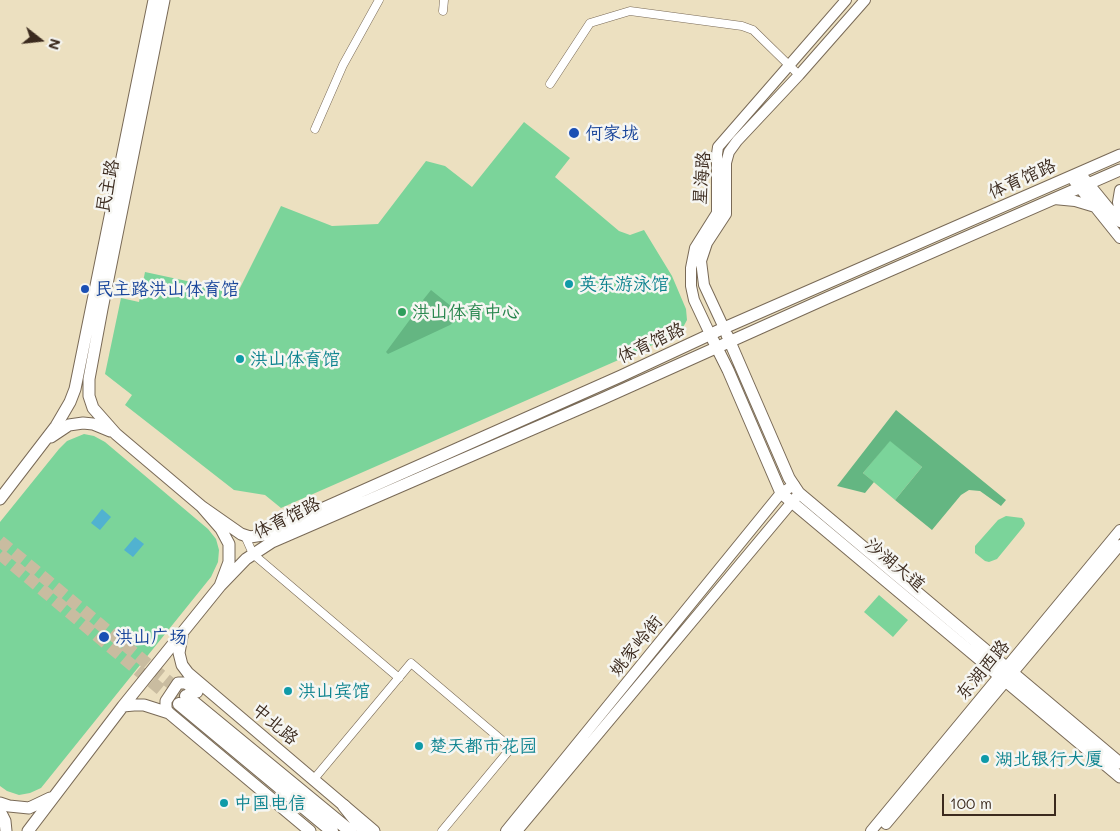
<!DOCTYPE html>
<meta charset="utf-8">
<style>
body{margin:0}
#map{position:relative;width:1120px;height:831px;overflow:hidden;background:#ece0c0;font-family:Mali,sans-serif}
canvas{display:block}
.north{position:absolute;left:15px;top:15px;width:50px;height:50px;-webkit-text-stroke:4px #f6f6f2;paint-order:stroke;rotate:106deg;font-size:14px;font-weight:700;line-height:20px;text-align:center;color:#3b2a1e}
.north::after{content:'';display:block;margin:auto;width:18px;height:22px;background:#3b2a1e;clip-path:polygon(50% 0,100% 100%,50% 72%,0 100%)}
.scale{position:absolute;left:942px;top:794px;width:114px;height:22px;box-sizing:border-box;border:2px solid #3b2a1e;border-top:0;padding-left:6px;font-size:15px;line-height:18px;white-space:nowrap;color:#3b2a1e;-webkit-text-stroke:4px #f6f6f2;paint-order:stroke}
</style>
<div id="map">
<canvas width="1120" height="831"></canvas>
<div class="north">N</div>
<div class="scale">100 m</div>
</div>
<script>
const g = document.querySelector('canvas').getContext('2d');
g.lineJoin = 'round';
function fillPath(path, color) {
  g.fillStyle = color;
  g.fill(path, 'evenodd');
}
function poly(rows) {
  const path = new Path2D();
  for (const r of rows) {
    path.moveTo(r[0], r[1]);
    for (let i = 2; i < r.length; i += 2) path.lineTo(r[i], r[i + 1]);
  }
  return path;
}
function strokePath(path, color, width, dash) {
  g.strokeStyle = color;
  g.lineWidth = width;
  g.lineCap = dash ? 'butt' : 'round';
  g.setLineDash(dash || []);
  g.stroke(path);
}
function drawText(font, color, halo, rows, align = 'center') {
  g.font = font + ' Mali,"LXGW WenKai TC",sans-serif';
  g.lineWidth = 5;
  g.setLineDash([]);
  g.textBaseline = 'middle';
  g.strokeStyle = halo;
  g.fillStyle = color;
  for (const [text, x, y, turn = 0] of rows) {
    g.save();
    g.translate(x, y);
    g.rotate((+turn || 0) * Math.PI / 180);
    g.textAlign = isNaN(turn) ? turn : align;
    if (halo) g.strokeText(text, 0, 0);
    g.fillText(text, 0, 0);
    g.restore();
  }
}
fillPath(poly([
 [524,122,570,158,555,177,619,231,630,235,644,230,672,276,686,309,687,320,680,333,281,508,265,495,234,490,125,405,132,395,105,374,121,298,139,302,145,272,238,292,281,206,332,226,378,224,426,161,445,166,472,187],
 [84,434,94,436,105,442,208,529,216,539,219,550,218,562,211,577,41,788,30,793,19,795,7,791,0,786,0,522,59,449,67,441],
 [890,440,922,467,895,500,863,473],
 [1006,516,1022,518,1025,523,1024,526,997,559,989,562,985,561,975,553,975,546,998,520],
 [879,595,908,620,893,637,864,612]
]), '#7bd49a');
fillPath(poly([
 [431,290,457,311,458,318,450,325,388,354,386,352,417,310,421,313,427,305,423,300],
 [896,410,1006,500,1001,506,980,491,969,490,961,495,932,530,895,500,922,467,890,441,863,473,874,482,865,493,837,486]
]), '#64b682');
fillPath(poly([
 [102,509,111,517,100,530,91,523],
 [135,537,144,544,133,557,124,550]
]), '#51b2d0');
strokePath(poly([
 [0,541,186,696],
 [0,554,178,704]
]), '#c9bca0', 12, [12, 6]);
const minor = poly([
 [443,11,444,0],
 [550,84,590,23,630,11,742,26,753,30,799,75],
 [315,129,343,65,379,0],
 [245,536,253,554,399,678],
 [314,779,411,663,511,748,442,831]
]);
const tertiary = poly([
 [1080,173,1120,222],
 [1071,177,1120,238],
 [1120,190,1118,202,1120,213],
 [1054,199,1075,201,1095,207],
 [724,328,704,285,701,261,707,243,726,214,726,163,729,152,737,141,799,75,865,0],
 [710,334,694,300,691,286,691,268,695,248,717,213,717,154,718,147,846,0],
 [886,824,1120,545],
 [506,831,781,493,794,485],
 [517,831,797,496],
 [871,831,1120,530]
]);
const secondary = poly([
 [727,335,789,478,799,493,1120,763],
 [713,340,728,370,781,493,1120,777],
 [51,437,69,425,83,423,93,424,110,431],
 [0,499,56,426,70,402,75,389,154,0],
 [201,506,241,534,250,537,263,535,621,376,724,328,1120,155],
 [220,586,246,559,272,542,602,399,827,298,1120,170],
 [182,636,179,653,182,665,188,673,374,831],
 [123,706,134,705,144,705,169,713,310,831],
 [169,713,166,709,166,701,178,683,186,683,197,692],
 [0,803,9,806,29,808,50,798],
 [0,811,5,821,6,831],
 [28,831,123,706,220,586,229,562,229,544,221,529,201,506,116,434,93,408,89,396,89,379,102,309,164,0]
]);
const primary = poly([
 [186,696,350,831],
 [179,704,332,831],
 [344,806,364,831]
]);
strokePath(minor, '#796a57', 9);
strokePath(tertiary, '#796a57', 12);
strokePath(secondary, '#796a57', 13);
strokePath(primary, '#796a57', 14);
strokePath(minor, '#fff', 8);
strokePath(tertiary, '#fff', 10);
strokePath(secondary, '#fff', 11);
strokePath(primary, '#fff', 12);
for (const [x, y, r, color] of [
 [574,133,6,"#1a4fb4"],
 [569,284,5,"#0f9aa8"],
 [85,289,5,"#1a4fb4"],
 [402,312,5,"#2e9e5b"],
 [240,359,5,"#0f9aa8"],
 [104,637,6,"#1a4fb4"],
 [288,691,5,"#0f9aa8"],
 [419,746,5,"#0f9aa8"],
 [985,759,5,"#0f9aa8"],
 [224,803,5,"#0f9aa8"]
]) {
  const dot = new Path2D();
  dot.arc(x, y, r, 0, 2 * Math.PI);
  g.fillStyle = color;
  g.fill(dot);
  strokePath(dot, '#f6f6f2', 2);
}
drawText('18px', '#164399', '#f6f6f2', [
 ["何家垅",585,133],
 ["民主路洪山体育馆",95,289],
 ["洪山广场",115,637]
], 'left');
drawText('18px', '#3b2a1e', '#f6f6f2', [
 ["星海路",702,178,-86],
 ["体育馆路",1022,179,-24],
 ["民主路",108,186,-79],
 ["体育馆路",651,343,-25],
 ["体育馆路",287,518,-26],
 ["沙湖大道",895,565,40],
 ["姚家岭街",636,646,-51],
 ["东湖西路",983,670,-50],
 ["中北路",275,724,40]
]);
drawText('18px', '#0d838f', '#f6f6f2', [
 ["英东游泳馆",579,284],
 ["洪山体育馆",250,359],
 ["洪山宾馆",298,691],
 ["楚天都市花园",429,746],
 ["湖北银行大厦",995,759],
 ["中国电信",234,803]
], 'left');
drawText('18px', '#27864d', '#f6f6f2', [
 ["洪山体育中心",412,312]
], 'left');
</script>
